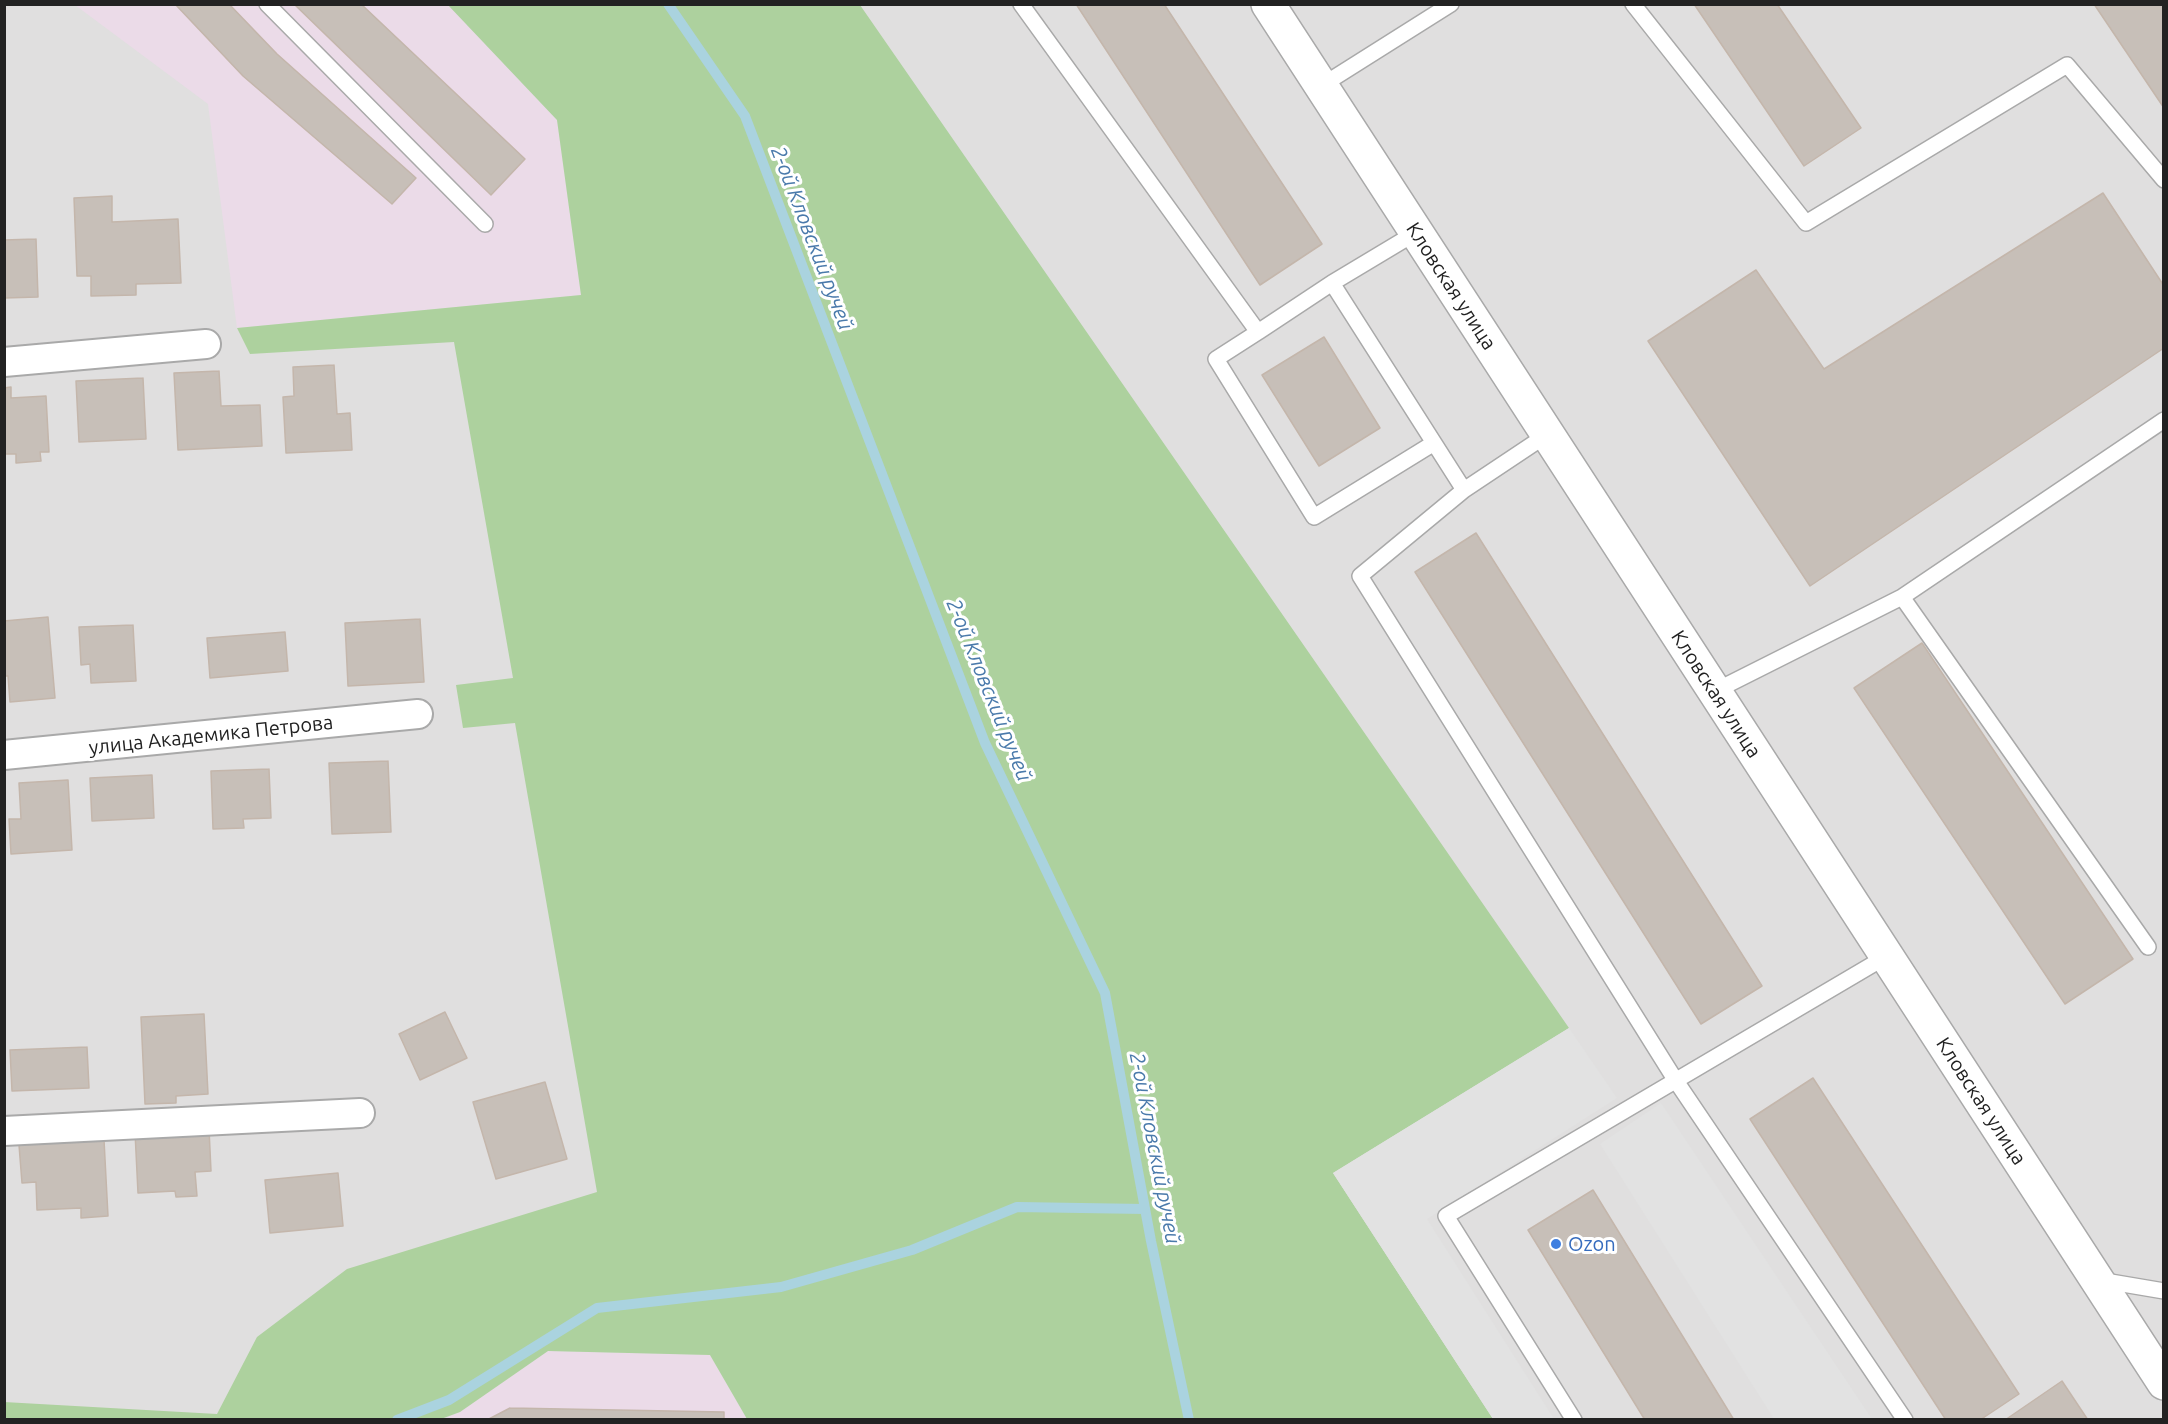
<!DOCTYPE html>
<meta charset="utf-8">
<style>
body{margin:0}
#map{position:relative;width:2168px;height:1424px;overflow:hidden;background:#f2efe9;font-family:Ubuntu,sans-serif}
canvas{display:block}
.frame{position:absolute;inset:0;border:6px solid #222;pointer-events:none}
</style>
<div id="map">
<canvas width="2168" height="1424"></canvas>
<div class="frame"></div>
</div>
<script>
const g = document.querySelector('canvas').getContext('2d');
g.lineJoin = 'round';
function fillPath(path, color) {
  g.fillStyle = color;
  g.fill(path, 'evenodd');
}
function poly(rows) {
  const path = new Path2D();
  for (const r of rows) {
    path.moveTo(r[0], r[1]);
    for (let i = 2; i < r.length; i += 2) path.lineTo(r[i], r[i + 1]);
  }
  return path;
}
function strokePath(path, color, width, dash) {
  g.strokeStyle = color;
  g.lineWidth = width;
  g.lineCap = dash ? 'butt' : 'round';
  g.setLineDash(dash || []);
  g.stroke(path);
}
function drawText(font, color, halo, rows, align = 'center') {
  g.font = font + ' Ubuntu,sans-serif';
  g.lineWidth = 6;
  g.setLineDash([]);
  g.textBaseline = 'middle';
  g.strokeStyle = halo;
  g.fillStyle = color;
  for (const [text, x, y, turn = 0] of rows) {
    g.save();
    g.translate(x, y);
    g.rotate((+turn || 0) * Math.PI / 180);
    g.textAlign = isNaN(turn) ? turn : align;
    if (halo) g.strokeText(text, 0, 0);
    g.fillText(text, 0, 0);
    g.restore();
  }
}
fillPath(poly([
 [5,5,2163,5,2163,1419,5,1420]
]), '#e0dfdf');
fillPath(poly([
 [75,5,448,5,557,120,581,295,237,328,208,104],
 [548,1351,710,1355,747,1419,441,1420,460,1412]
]), '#ebdbe8');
fillPath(poly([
 [448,5,860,5,1569,1028,1333,1173,1493,1419,747,1419,710,1355,548,1351,460,1412,441,1419,5,1420,4,1402,217,1414,257,1337,347,1269,597,1192,515,723,463,728,456,685,513,678,454,342,250,354,237,328,581,295,557,120]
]), '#add19e');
fillPath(poly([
 [1569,1028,1617,1098,1427,1219,1554,1419,1493,1419,1333,1173],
 [1661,1103,1872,1419,1774,1419,1600,1144]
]), '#e2e2e2');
strokePath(poly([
 [668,4,745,116,985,743,1105,993,1151,1241,1189,1420],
 [397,1420,449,1400,597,1308,781,1287,912,1250,1017,1207,1145,1209]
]), '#aad3df', 10);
const building = poly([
 [175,4,229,4,277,54,416,178,392,204,243,76,175,4],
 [294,4,361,4,525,159,491,195,294,4],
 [1076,4,1164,4,1322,244,1260,285,1076,4],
 [1694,4,1777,4,1861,128,1804,166,1694,4],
 [2094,4,2164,4,2164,108,2094,4],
 [2103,193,2164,286,2164,348,1810,586,1648,341,1756,270,1824,369,2103,193],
 [112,196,112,222,178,219,181,283,136,284,136,295,91,296,91,276,77,276,74,198,112,196],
 [36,239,38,297,4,298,4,240,36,239],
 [1324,337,1380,428,1319,466,1262,375,1324,337],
 [334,365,337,414,350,413,352,450,286,453,283,397,294,396,293,367,334,365],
 [219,371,221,406,260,405,262,446,178,450,174,373,219,371],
 [143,378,146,439,79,442,76,381,143,378],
 [11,387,11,398,46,396,49,452,40,452,41,461,16,463,16,454,4,454,4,388,11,387],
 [1476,533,1762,986,1701,1024,1415,572,1476,533],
 [48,617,55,698,10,702,8,676,4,676,4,621,48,617],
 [420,619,424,682,348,686,345,623,420,619],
 [133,625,136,681,91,683,90,664,81,665,79,627,133,625],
 [285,632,288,671,210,678,207,638,285,632],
 [1922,643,2133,959,2065,1004,1854,688,1922,643],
 [388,761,391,832,332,834,329,763,388,761],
 [269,769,271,818,243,819,244,828,213,829,211,771,269,769],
 [152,775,154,818,92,821,90,778,152,775],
 [68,780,72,850,11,854,9,819,21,819,19,783,68,780],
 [445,1012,467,1058,420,1080,399,1034,445,1012],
 [204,1014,208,1094,176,1096,176,1103,145,1104,141,1017,204,1014],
 [87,1047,89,1088,12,1091,10,1050,87,1047],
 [1813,1078,2019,1394,1980,1420,1946,1420,1750,1119,1813,1078],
 [545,1082,567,1159,496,1179,473,1102,545,1082],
 [209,1129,211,1171,195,1172,197,1196,176,1197,175,1191,138,1193,135,1132,209,1129],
 [104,1140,108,1216,81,1218,81,1208,37,1210,36,1182,22,1183,19,1145,104,1140],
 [338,1173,343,1226,270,1233,265,1180,338,1173],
 [1593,1190,1734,1420,1645,1420,1528,1230,1593,1190],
 [2062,1381,2088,1420,2005,1420,2062,1381],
 [510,1408,724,1412,724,1420,487,1420,510,1408]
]);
fillPath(building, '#c7bfb8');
strokePath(building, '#c4b6ab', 1.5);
const service = poly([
 [267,4,485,224],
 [1021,4,1258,332,1332,283,1417,232],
 [1633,4,1806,223,2067,65,2164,180],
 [1321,86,1451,4],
 [1332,283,1464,490],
 [1258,332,1216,359,1314,517,1434,443],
 [1548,434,1464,490,1360,576,1676,1081,1905,1420],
 [1902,597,2148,947],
 [1715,691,1902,597,2164,420],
 [2099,1280,2164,1291],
 [1574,1420,1446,1216,1887,956]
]);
const minor = poly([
 [4,362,206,344],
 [4,755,418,714],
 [4,1131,360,1113]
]);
const tertiary = poly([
 [1268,4,2164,1383]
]);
strokePath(service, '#a9a9a9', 18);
strokePath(minor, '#a9a9a9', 32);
strokePath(tertiary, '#a9a9a9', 36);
strokePath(service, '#fff', 15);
strokePath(minor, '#fff', 28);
strokePath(tertiary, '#fff', 33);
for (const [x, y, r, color] of [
 [1556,1244,6,"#3f7fe0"]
]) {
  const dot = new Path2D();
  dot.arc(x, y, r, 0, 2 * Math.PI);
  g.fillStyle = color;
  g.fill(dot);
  strokePath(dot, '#fff', 2);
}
drawText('20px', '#222', '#fff', [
 ["Кловская улица",1451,286,57],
 ["Кловская улица",1716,694,57],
 ["улица Академика Петрова",211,735,-6],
 ["Кловская улица",1981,1101,57]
]);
drawText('20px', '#366cbe', '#fff', [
 ["Ozon",1568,1244]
], 'left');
drawText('italic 21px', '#4a7aab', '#fff', [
 ["2-ой Кловский ручей",812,238,69],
 ["2-ой Кловский ручей",989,690,68],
 ["2-ой Кловский ручей",1155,1148,79]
]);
</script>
